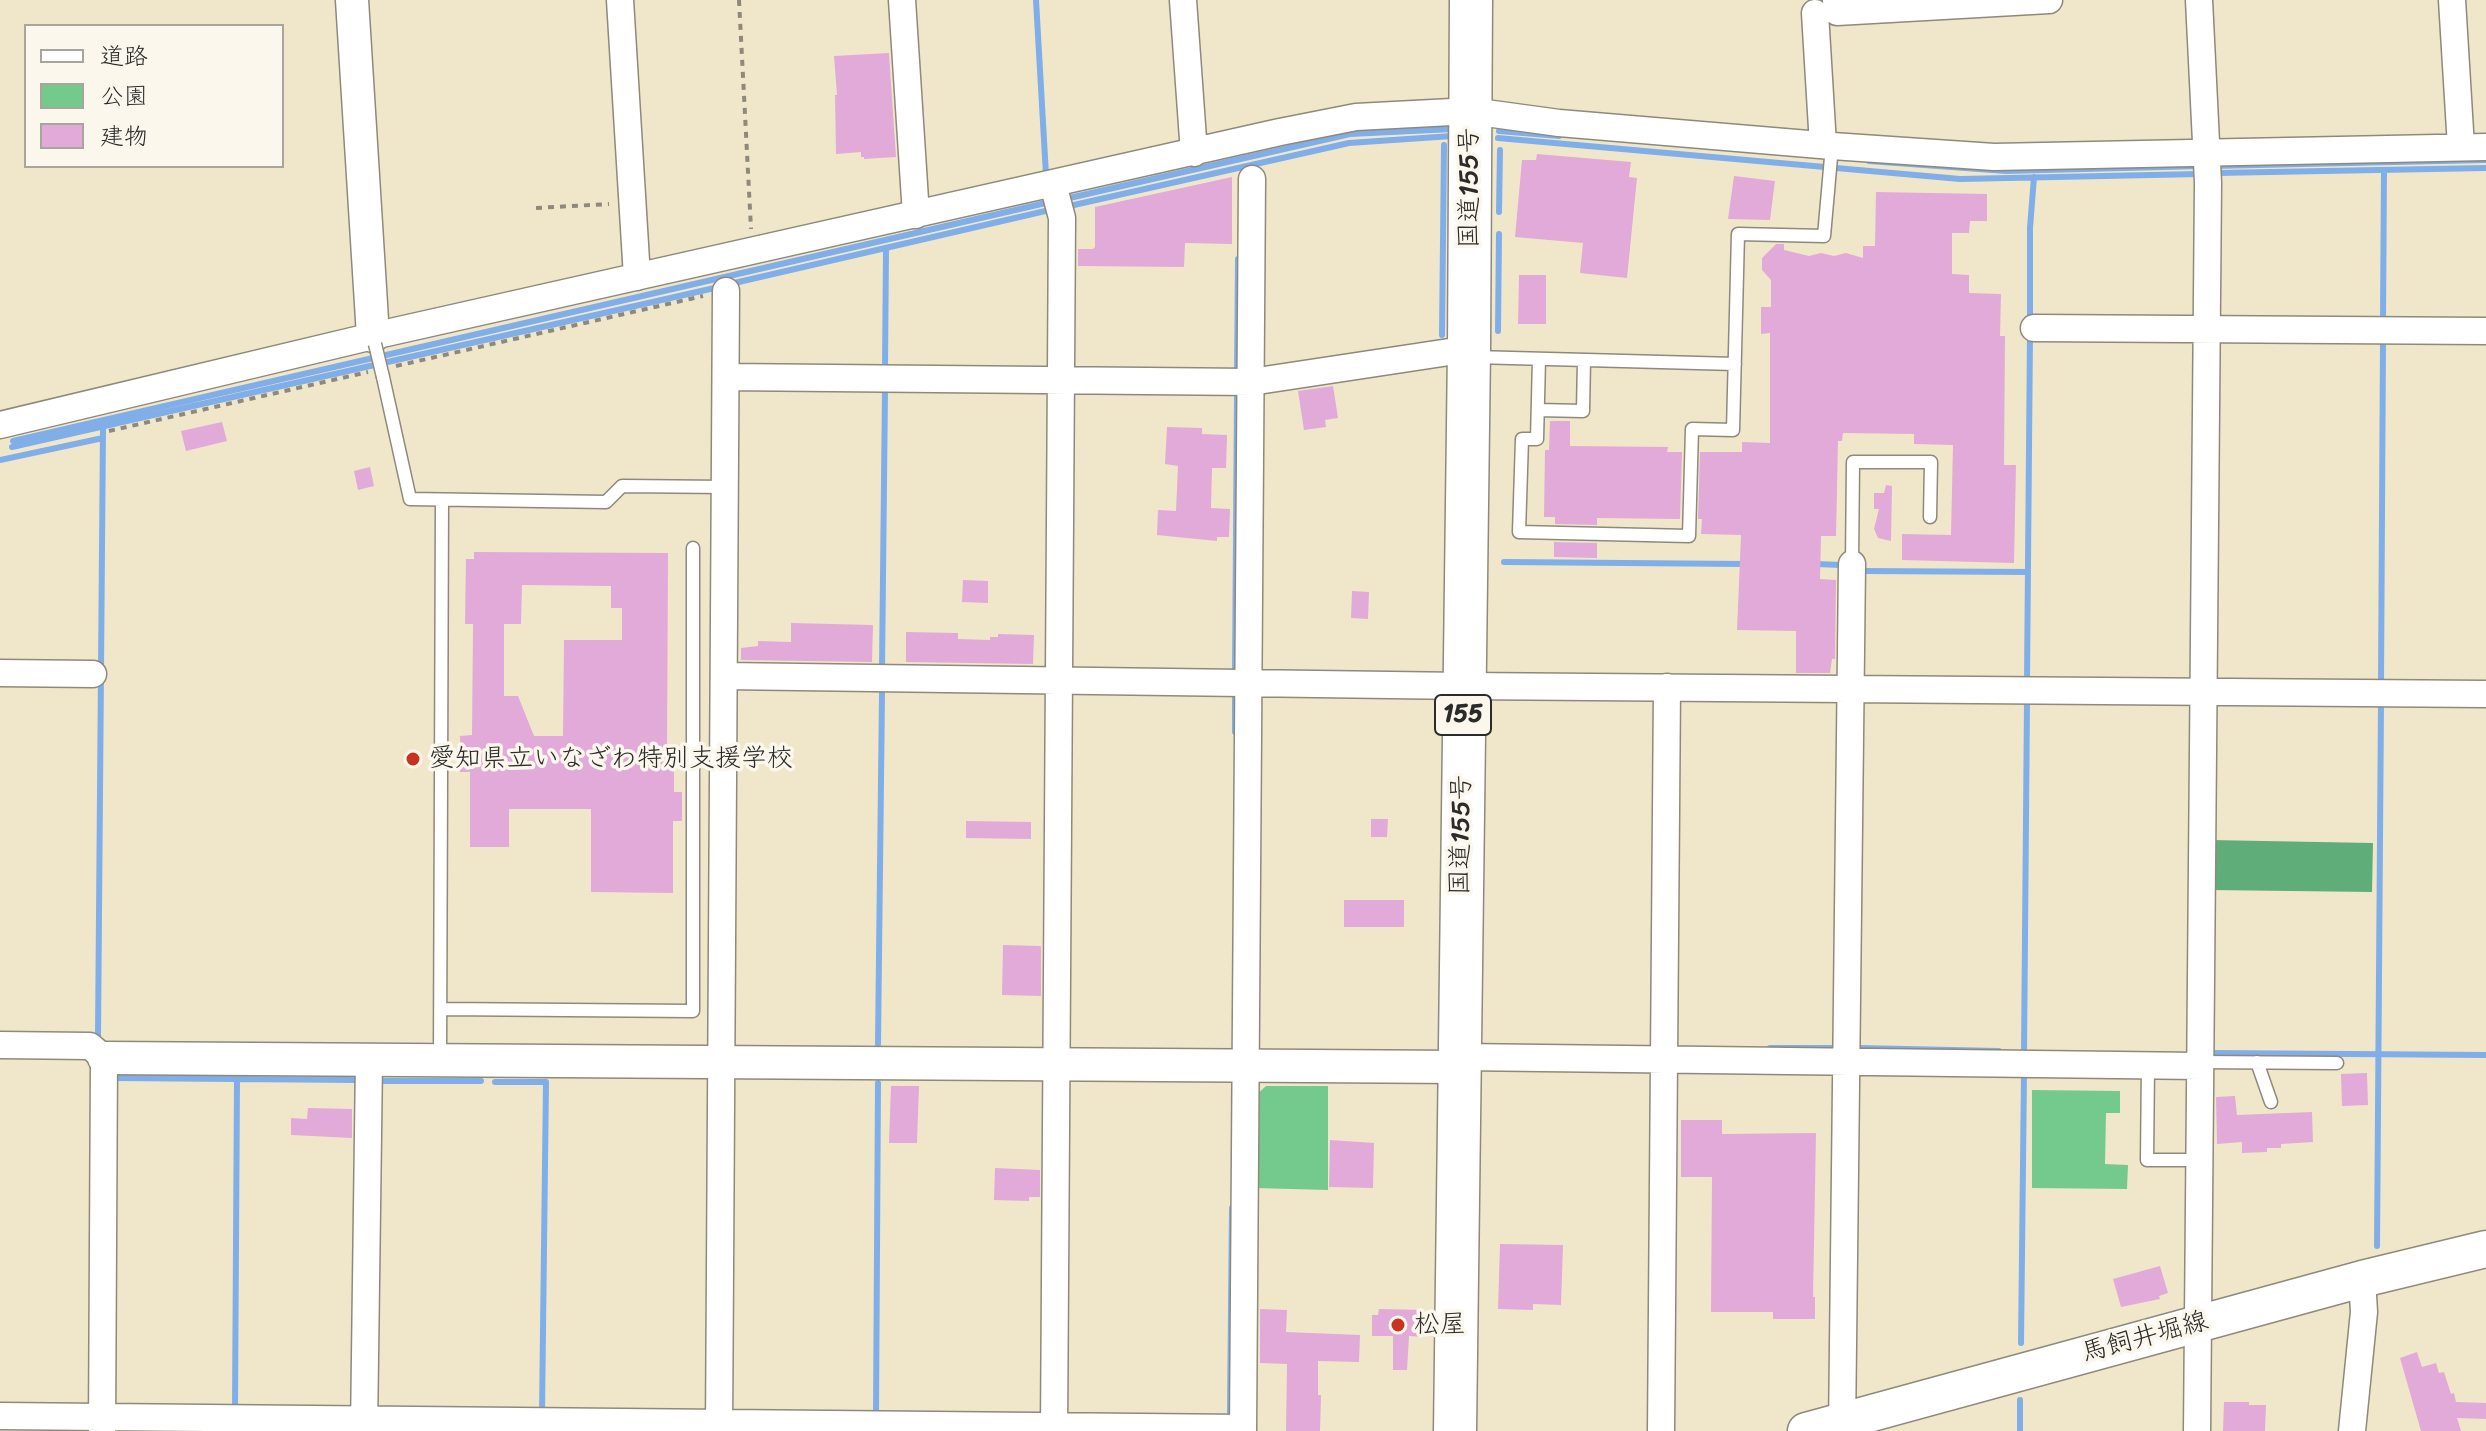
<!DOCTYPE html>
<meta charset="utf-8">
<style>
body{margin:0}
#map{position:relative;width:2486px;height:1431px;overflow:hidden;background:#f0e7cb;font-family:Sriracha,"Klee One",sans-serif}
canvas{display:block}
.legend{position:absolute;left:24px;top:24px;width:260px;height:144px;box-sizing:border-box;background:#fbf7ec;border:2px solid #a8a59f;margin:0;padding:10px 14px;list-style:none;font-size:24px;color:#2b2b2b}
.legend li{display:flex;align-items:center;gap:16px;height:40px}
.legend b{width:40px;border:2px solid #a8a59f}
</style>
<div id="map">
<canvas width="2486" height="1431"></canvas>
<ul class="legend">
<li><b style="height:10px;background:#fff"></b>道路</li>
<li><b style="height:22px;background:#74c98c"></b>公園</li>
<li><b style="height:22px;background:#e1aad8"></b>建物</li>
</ul>
</div>
<script>
const g = document.querySelector('canvas').getContext('2d');
g.lineJoin = 'round';
function fillPath(path, color) {
  g.fillStyle = color;
  g.fill(path, 'evenodd');
}
function poly(rows) {
  const path = new Path2D();
  for (const r of rows) {
    path.moveTo(r[0], r[1]);
    for (let i = 2; i < r.length; i += 2) path.lineTo(r[i], r[i + 1]);
  }
  return path;
}
function strokePath(path, color, width, dash) {
  g.strokeStyle = color;
  g.lineWidth = width;
  g.lineCap = dash ? 'butt' : 'round';
  g.setLineDash(dash || []);
  g.stroke(path);
}
function drawText(font, color, halo, rows, align = 'center') {
  g.font = font + ' Sriracha,"Klee One",sans-serif';
  g.lineWidth = 7;
  g.setLineDash([]);
  g.textBaseline = 'middle';
  g.strokeStyle = halo;
  g.fillStyle = color;
  for (const [text, x, y, turn = 0] of rows) {
    g.save();
    g.translate(x, y);
    g.rotate((+turn || 0) * Math.PI / 180);
    g.textAlign = isNaN(turn) ? turn : align;
    if (halo) g.strokeText(text, 0, 0);
    g.fillText(text, 0, 0);
    g.restore();
  }
}
fillPath(poly([
 [1266,1086,1328,1086,1328,1190,1254,1188,1254,1097],
 [2032,1090,2120,1091,2120,1113,2106,1113,2105,1164,2128,1165,2127,1189,2032,1188]
]), '#74c98c');
fillPath(poly([
 [2210,840,2373,843,2372,892,2210,890]
]), '#5fad78');
strokePath(poly([
 [1036,0,1046,175],
 [1499,131,1559,136],
 [1498,138,1960,179,2200,174],
 [1869,161,2006,171,2202,166],
 [2213,166,2486,160],
 [2216,173,2486,168],
 [1065,199,1350,134,1453,129],
 [1065,207,1349,143,1452,136],
 [1499,212,1500,150],
 [730,284,1054,209],
 [2030,321,2030,228,2034,177],
 [2383,321,2384,170],
 [1498,331,1499,234],
 [1442,335,1444,145],
 [885,368,886,249],
 [1237,372,1238,259],
 [13,441,1050,202],
 [12,447,719,287],
 [0,460,103,438],
 [1504,562,1744,564],
 [1816,564,1841,565],
 [1861,571,2028,572],
 [882,669,885,390],
 [1235,673,1237,394],
 [2027,681,2030,332],
 [2381,684,2383,340],
 [1235,732,1235,697],
 [98,1035,103,427],
 [878,1044,882,693],
 [1770,1048,1835,1048],
 [1859,1048,1999,1051],
 [2024,1053,2027,700],
 [2211,1053,2486,1055],
 [113,1078,358,1080],
 [382,1081,481,1081],
 [495,1082,546,1082,542,1413],
 [2377,1246,2381,702],
 [2021,1343,2024,1074],
 [235,1409,237,1079],
 [1230,1412,1232,1208],
 [876,1416,878,1083],
 [2020,1431,2020,1400]
]), '#7faee9', 6);
fillPath(poly([
 [889,53,896,157,864,159,864,157,861,157,861,152,836,154,835,95,837,95,834,56],
 [1537,154,1631,162,1629,177,1637,178,1627,278,1580,273,1583,243,1515,237,1522,160,1536,160],
 [1734,176,1775,181,1770,220,1728,219],
 [1232,177,1232,244,1185,243,1184,267,1078,266,1078,249,1093,249,1095,247,1095,207],
 [1876,192,1987,194,1987,221,1970,221,1969,233,1952,233,1952,274,1969,275,1969,293,2001,294,2000,336,2005,336,2004,465,2016,465,2014,563,1902,560,1902,534,1951,535,1953,445,1914,444,1914,434,1843,433,1842,441,1838,441,1836,536,1821,536,1820,579,1836,580,1835,659,1832,659,1830,673,1796,673,1796,631,1737,630,1741,535,1701,534,1702,519,1698,519,1700,452,1742,452,1742,442,1770,443,1770,333,1761,334,1761,307,1771,307,1771,280,1762,270,1762,258,1776,244,1784,244,1784,250,1809,256,1821,253,1834,256,1846,253,1863,258,1863,246,1875,246],
 [1519,275,1546,275,1546,324,1518,324],
 [1333,386,1338,418,1325,420,1326,427,1304,430,1298,391],
 [1550,421,1570,421,1570,446,1668,447,1667,452,1682,452,1680,519,1597,518,1597,525,1555,524,1555,517,1544,517,1545,450,1549,450],
 [222,422,227,441,186,451,181,431],
 [1167,427,1202,428,1202,434,1227,435,1226,468,1212,468,1211,508,1230,509,1229,537,1217,537,1217,541,1157,535,1158,510,1176,511,1178,466,1165,464],
 [370,467,374,486,358,490,354,471],
 [1886,485,1892,486,1891,541,1878,538,1874,529,1879,509,1874,509,1874,493,1884,493],
 [1554,542,1597,543,1597,558,1554,557],
 [474,552,668,553,667,759,674,759,674,792,682,792,682,821,673,821,673,893,591,892,591,809,509,809,509,847,470,847,470,772,460,772,460,736,472,735,473,624,465,624,466,559,474,559],
 [522,585,611,586,611,608,622,608,622,640,564,640,563,736,534,736,518,696,504,696,504,624,521,624],
 [963,580,988,581,988,603,962,602],
 [1352,591,1369,592,1368,619,1351,618],
 [791,623,873,625,872,662,741,660,741,648,758,646,758,641,791,642],
 [906,632,958,633,958,639,990,640,990,637,998,637,998,634,1034,635,1033,664,906,662],
 [1371,819,1388,819,1387,837,1371,837],
 [966,821,1031,822,1031,839,966,838],
 [1344,900,1404,900,1404,927,1344,927],
 [1003,945,1041,946,1041,996,1002,995],
 [2367,1073,2368,1105,2342,1106,2341,1074],
 [891,1086,919,1086,917,1143,889,1143],
 [2235,1096,2237,1115,2312,1112,2313,1142,2281,1144,2281,1148,2267,1148,2267,1152,2242,1153,2242,1142,2217,1144,2216,1097],
 [308,1108,352,1109,352,1138,291,1135,291,1118,307,1119],
 [1681,1120,1722,1120,1722,1134,1816,1133,1813,1297,1815,1297,1815,1319,1773,1319,1773,1312,1711,1312,1712,1177,1681,1177],
 [1330,1140,1374,1143,1373,1188,1329,1187],
 [995,1168,1040,1170,1040,1197,1029,1197,1029,1201,994,1200],
 [1500,1244,1563,1245,1561,1305,1533,1304,1533,1310,1498,1309],
 [2160,1266,2168,1293,2159,1296,2160,1299,2121,1307,2113,1279],
 [1260,1309,1287,1310,1286,1332,1360,1335,1359,1362,1318,1361,1318,1395,1321,1395,1320,1431,1286,1431,1287,1364,1260,1363],
 [1379,1309,1424,1310,1423,1337,1409,1336,1407,1370,1393,1370,1393,1336,1372,1336,1372,1315,1378,1315],
 [2417,1352,2422,1367,2436,1363,2439,1373,2444,1372,2451,1394,2454,1393,2456,1402,2486,1403,2486,1419,2457,1418,2461,1431,2421,1431,2400,1358],
 [2224,1402,2249,1402,2249,1405,2266,1405,2265,1431,2223,1431]
]), '#e1aad8');
const service = poly([
 [1474,357,1735,364],
 [1539,359,1537,439,1522,439,1519,532,1689,536,1692,429,1733,430,1738,234,1824,236,1832,146],
 [383,377,410,499,606,502,622,486,726,487],
 [1538,410,1583,411,1584,360],
 [1852,564,1853,462,1931,462,1930,517],
 [441,1009,693,1011,693,548],
 [440,1057,442,500],
 [2200,1062,2337,1063],
 [2257,1062,2271,1102],
 [2148,1065,2147,1160,2198,1160]
]);
const minor = poly([
 [620,0,637,277],
 [902,0,916,215],
 [1183,0,1194,153],
 [1836,0,1837,12,2049,0],
 [2452,0,2461,147],
 [1815,13,1823,145],
 [1053,184,1062,218,1054,1431],
 [2034,328,2486,331],
 [726,377,1251,382,1469,349],
 [0,425,373,336,1280,132,1356,117,1471,111,1559,123,1832,146,1994,157,2486,147],
 [0,673,93,674],
 [725,676,1464,686,2486,694],
 [0,1045,90,1046,104,1058,102,1431],
 [1460,1057,2199,1066],
 [0,1416,1243,1428],
 [364,1431,369,1060],
 [719,1431,726,291],
 [1243,1431,1252,179],
 [1661,1431,1667,687],
 [1842,1431,1852,564],
 [2197,1431,2208,183,2199,0],
 [2352,1431,2364,1312,2362,1279]
]);
const tertiary = poly([
 [352,0,373,336],
 [104,1058,1460,1067]
]);
const secondary = poly([
 [1806,1431,2362,1279,2486,1249]
]);
const trunk = poly([
 [1455,1431,1469,349,1471,0]
]);
strokePath(service, '#8e897b', 15);
strokePath(minor, '#8e897b', 29);
strokePath(tertiary, '#8e897b', 35);
strokePath(secondary, '#8e897b', 39);
strokePath(trunk, '#8e897b', 45);
strokePath(poly([
 [739,0,751,229],
 [536,208,609,204],
 [396,366,703,296],
 [109,431,368,372]
]), '#8e897b', 4, [6, 6]);
strokePath(service, '#fff', 12);
strokePath(minor, '#fff', 26);
strokePath(tertiary, '#fff', 32);
strokePath(secondary, '#fff', 36);
strokePath(trunk, '#fff', 42);
const serviceBridge = poly([
 [375,344,383,377]
]);
strokePath(serviceBridge, '#8e897b', 15, []);
strokePath(serviceBridge, '#fff', 12);
for (const [x, y, r, color] of [
 [413,759,8,"#c8321e"],
 [1398,1325,8,"#c8321e"]
]) {
  const dot = new Path2D();
  dot.arc(x, y, r, 0, 2 * Math.PI);
  g.fillStyle = color;
  g.fill(dot);
  strokePath(dot, '#fbf7ec', 3);
}
for (const [x, y, w] of [
 [1463,715,56]
]) {
  const box = new Path2D();
  box.roundRect(x - w / 2, y - 20, w, 40, 6);
  g.fillStyle = '#fbf7ec';
  g.fill(box);
  strokePath(box, '#2b2b2b', 2);
}
drawText('bold 24px', '#2b2b2b', null, [
 ["155",1463,715]
]);
drawText('26px', '#2b2b2b', '#fbf7ec', [
 ["国道155号",1470,188,-90],
 ["国道155号",1462,835,-89],
 ["馬飼井堀線",2145,1338,-15]
]);
drawText('26px', '#2b2b2b', '#fbf7ec', [
 ["愛知県立いなざわ特別支援学校",429,759],
 ["松屋",1414,1325]
], 'left');
</script>
